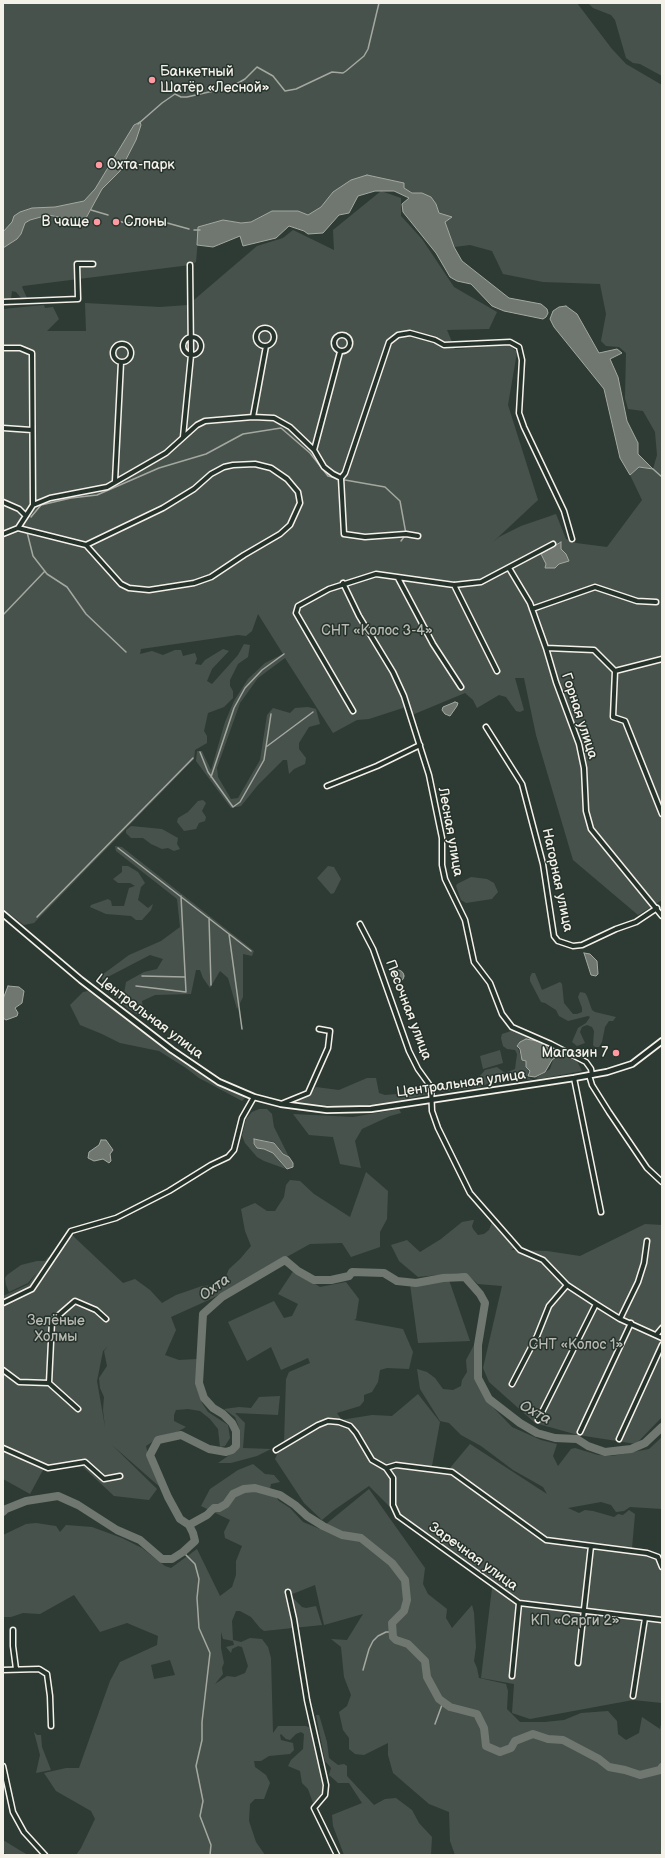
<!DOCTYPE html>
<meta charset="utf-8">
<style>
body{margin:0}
#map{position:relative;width:665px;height:1858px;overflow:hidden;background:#2e3b34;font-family:"Balsamiq Sans",sans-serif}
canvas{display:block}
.frame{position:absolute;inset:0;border:4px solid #f4f1e8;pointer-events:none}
</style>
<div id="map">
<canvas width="665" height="1858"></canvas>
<div class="frame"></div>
</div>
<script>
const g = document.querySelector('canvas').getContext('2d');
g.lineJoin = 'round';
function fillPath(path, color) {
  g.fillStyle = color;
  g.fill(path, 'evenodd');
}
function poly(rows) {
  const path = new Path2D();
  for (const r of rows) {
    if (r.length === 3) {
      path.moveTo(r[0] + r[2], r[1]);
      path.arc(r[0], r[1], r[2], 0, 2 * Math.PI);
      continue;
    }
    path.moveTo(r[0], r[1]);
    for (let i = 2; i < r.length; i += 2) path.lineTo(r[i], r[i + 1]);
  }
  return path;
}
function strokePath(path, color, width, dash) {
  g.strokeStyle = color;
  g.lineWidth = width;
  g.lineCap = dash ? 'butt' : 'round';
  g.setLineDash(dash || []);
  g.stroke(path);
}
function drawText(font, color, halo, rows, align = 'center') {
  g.font = font + ' "Balsamiq Sans",sans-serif';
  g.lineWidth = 3;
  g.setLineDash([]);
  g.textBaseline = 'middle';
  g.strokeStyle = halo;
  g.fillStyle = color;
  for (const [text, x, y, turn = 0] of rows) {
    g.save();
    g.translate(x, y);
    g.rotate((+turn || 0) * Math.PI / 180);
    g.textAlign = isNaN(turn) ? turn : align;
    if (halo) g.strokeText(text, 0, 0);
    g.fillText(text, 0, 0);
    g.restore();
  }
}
fillPath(poly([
 [3,3,577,3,612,49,626,64,662,85,662,900,638,915,573,860,536,735,524,678,515,678,524,710,520,712,516,711,506,697,499,695,477,708,473,700,465,693,412,715,409,706,369,719,357,720,333,733,285,658,258,678,240,703,217,768,218,777,231,799,238,798,260,760,267,715,273,708,290,713,295,708,308,707,316,709,320,724,309,727,299,743,299,749,306,758,305,764,294,769,289,774,287,760,283,760,258,785,241,806,231,808,196,761,197,751,202,751,211,770,225,722,234,701,248,679,265,663,283,654,258,614,252,631,246,636,238,635,141,649,140,654,152,651,163,655,175,650,181,650,183,656,195,653,197,659,195,664,201,665,205,660,223,649,229,651,212,669,207,681,212,684,238,655,244,644,250,645,248,657,238,664,230,680,230,686,233,691,233,698,224,707,208,713,204,731,207,736,207,743,195,750,194,759,34,923,24,925,3,909,3,616,19,599,3,615,3,309,44,305,45,308,53,307,59,319,47,331,86,331,85,303,160,307,188,305,257,246,283,238,293,230,334,250,333,230,381,191,401,198,401,216,422,239,454,287,497,312,489,329,447,330,455,349,510,345,517,352,508,405,538,500,493,542,499,537,521,526,556,514,566,539,576,543,607,547,642,500,630,475,639,467,653,469,657,455,655,432,643,411,628,409,625,398,626,353,619,347,606,346,601,341,606,314,600,284,543,282,503,274,492,251,470,245,454,247,445,222,451,217,439,213,436,204,422,193,413,193,404,188,333,192,321,207,308,215,298,211,272,211,251,222,241,223,223,220,199,227,196,262,190,265,23,286,22,287,27,298,21,298,16,292,12,291,11,299,3,302],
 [588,3,662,3,662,76,640,64,633,63,626,58,615,20,611,15,593,8],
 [203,800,206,803,202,811,206,817,205,821,199,823,196,829,184,831,177,822,178,818,188,812,198,801],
 [131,826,162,829,178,838,177,844,180,849,174,851,168,848,162,849,151,844,143,838,131,838,126,833,126,830],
 [115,846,122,847,254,951,252,956,243,954,243,997,237,1009,228,978,220,971,210,988,203,978,200,970,196,970,191,994,155,995,142,1001,144,1019,127,1008,108,991,124,994,126,982,144,972,157,969,163,959,150,955,102,980,102,975,129,955,161,941,180,927,177,899,116,851],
 [122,866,128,866,138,872,145,883,141,887,138,900,148,908,153,904,151,910,142,920,136,920,131,916,106,914,90,907,91,905,108,899,111,901,112,906,124,906,129,888,135,886,130,883,118,883,113,879,122,872],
 [328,866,334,867,341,879,334,893,331,894,317,878],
 [471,877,487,879,494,883,498,892,492,899,466,903,461,900,456,886,457,884],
 [532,973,535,973,542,990,560,982,562,984,564,1003,573,1014,577,1014,582,1012,582,1008,578,997,580,992,585,993,587,996,592,1010,595,1012,616,1017,613,1021,609,1021,605,1027,602,1042,599,1047,595,1047,593,1045,594,1031,592,1027,587,1025,582,1027,580,1032,585,1043,577,1046,572,1042,578,1028,586,1023,590,1017,588,1016,568,1021,559,1016,556,1010,545,1003,541,1002,530,981,530,977],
 [88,991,175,1055,243,1095,245,1098,242,1101,199,1078,186,1068,159,1051,120,1043,102,1034,80,1025,70,1005,83,992],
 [514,1030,543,1042,526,1039,517,1045,522,1060,526,1061,526,1067,529,1070,527,1077,533,1080,523,1079,514,1072,506,1076,504,1081,492,1082,480,1087,439,1092,435,1087,479,1077,485,1070,497,1067,505,1073,515,1069,517,1054,515,1050,507,1049,503,1046,501,1038,502,1034],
 [500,1050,503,1063,483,1069,480,1056],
 [564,1054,577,1061,582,1071,539,1079,536,1078,550,1069,553,1060],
 [367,1078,376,1078,379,1093,385,1095,408,1093,425,1087,430,1087,430,1090,428,1094,398,1101,360,1106,343,1107,294,1102,307,1096,316,1087,339,1090],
 [259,1109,267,1109,272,1114,274,1127,289,1157,283,1153,274,1142,254,1139,253,1144,257,1148,263,1149,273,1153,286,1169,264,1161,257,1157,245,1143,242,1136,246,1119,252,1112],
 [399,1109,401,1113,390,1116,362,1129,355,1141,361,1168,340,1164,333,1137,309,1135,293,1114,353,1117],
 [366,1172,388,1191,387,1219,380,1232,380,1247,351,1257,342,1243,310,1244,211,1299,171,1317,176,1330,165,1355,179,1360,197,1359,198,1391,202,1403,208,1412,228,1425,230,1438,225,1446,220,1447,218,1429,210,1419,200,1411,188,1409,176,1410,174,1415,174,1421,186,1427,177,1432,161,1436,146,1446,151,1467,161,1488,112,1445,157,1489,149,1500,114,1496,82,1466,43,1470,30,1494,3,1479,3,1296,29,1284,37,1272,28,1283,9,1292,6,1285,5,1278,7,1275,21,1265,37,1261,45,1261,48,1257,55,1261,72,1235,123,1283,135,1279,150,1290,162,1303,176,1295,202,1286,219,1285,224,1281,229,1269,240,1259,251,1246,245,1231,241,1209,255,1203,267,1211,275,1211,284,1197,286,1185,290,1180,300,1181,314,1194,350,1217],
 [108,1346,104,1351,107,1366,99,1378,100,1388,104,1397,103,1410,105,1427,97,1381,103,1351],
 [473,1220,474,1220,472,1226,473,1229,478,1235,484,1234,489,1230,492,1222,514,1248,511,1250,547,1251,580,1256,645,1224,662,1225,662,1417,636,1444,578,1435,535,1423,489,1382,483,1368,502,1286,478,1284,468,1275,458,1273,418,1277,399,1261,391,1245,407,1240,420,1252,441,1239,462,1222],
 [294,1270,320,1287,346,1282,359,1299,356,1319,354,1320,403,1329,413,1352,409,1369,387,1368,380,1370,378,1382,372,1392,364,1395,364,1401,360,1406,337,1413,341,1419,328,1419,318,1422,284,1443,286,1379,289,1372,310,1363,308,1358,281,1370,271,1347,247,1361,228,1322,274,1301,284,1318,292,1316,298,1304,278,1294],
 [449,1280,470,1341,418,1343,410,1284],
 [474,1345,474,1378,488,1402,512,1427,541,1440,557,1444,553,1456,558,1466,571,1449,575,1448,598,1455,612,1456,649,1449,662,1437,662,1509,630,1507,624,1511,616,1512,611,1505,601,1502,568,1508,579,1513,585,1510,593,1511,614,1517,618,1514,623,1515,629,1510,635,1514,632,1548,652,1552,659,1555,662,1560,662,1703,633,1700,530,1719,512,1713,514,1684,481,1678,493,1580,393,1510,369,1486,334,1510,322,1520,304,1503,275,1459,281,1446,328,1420,341,1420,372,1415,392,1416,418,1394,440,1422,432,1466,450,1468,470,1444,547,1494,543,1487,513,1470,481,1446,461,1435,449,1423,440,1421,420,1389,417,1369,427,1372,435,1378,443,1389,453,1390,461,1386,462,1380,467,1372,466,1360],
 [280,1396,278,1415,235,1413,245,1423,243,1448,271,1449,257,1456,231,1463,218,1463,238,1449,240,1441,240,1430,235,1417,224,1409,239,1407,251,1408,259,1397],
 [253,1464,265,1474,274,1475,280,1482,271,1484,270,1489,279,1501,290,1508,303,1522,320,1529,369,1489,425,1568,423,1584,428,1594,447,1609,446,1618,452,1628,472,1605,474,1613,476,1647,474,1661,477,1668,479,1678,506,1684,508,1691,507,1709,520,1722,545,1722,564,1720,581,1713,608,1711,617,1721,618,1734,626,1740,639,1733,642,1717,660,1729,662,1720,662,1855,455,1855,450,1841,449,1812,429,1804,393,1773,388,1755,388,1743,364,1755,355,1754,349,1749,349,1738,343,1730,339,1712,347,1706,351,1695,344,1677,341,1647,331,1639,347,1640,363,1614,324,1625,315,1585,290,1595,302,1607,306,1608,316,1606,322,1625,264,1631,260,1628,251,1617,240,1611,236,1611,232,1621,233,1640,241,1642,250,1638,262,1639,268,1647,271,1658,273,1733,278,1726,306,1726,310,1728,320,1763,323,1785,323,1791,316,1801,313,1803,308,1789,302,1783,300,1771,288,1766,291,1760,303,1749,304,1734,301,1732,296,1734,290,1740,286,1739,281,1734,280,1735,281,1740,293,1743,294,1750,290,1754,269,1756,261,1761,254,1761,255,1767,266,1775,270,1783,264,1799,255,1799,250,1804,249,1821,256,1842,265,1855,76,1855,81,1848,95,1819,91,1811,56,1791,44,1773,66,1768,79,1768,110,1681,120,1662,157,1645,158,1636,127,1623,100,1632,74,1595,40,1614,23,1613,11,1617,3,1617,3,1535,26,1524,36,1523,56,1526,60,1532,66,1525,92,1527,122,1538,142,1548,165,1566,171,1568,197,1549,220,1596,232,1587,236,1575,236,1561,242,1546,225,1538,224,1532,230,1520,201,1506,210,1489,238,1470],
 [221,1632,223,1639,233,1641,234,1645,226,1647,231,1653,232,1649,238,1646,242,1647,248,1666,245,1673,235,1677,227,1676,215,1684,223,1674,222,1668,224,1663,221,1648],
 [170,1660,175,1675,154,1679,151,1665],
 [316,1715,319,1715,320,1718,327,1742,329,1758,338,1765,344,1764,347,1766,347,1776,374,1805,385,1799,396,1798,412,1810,419,1823,432,1837,431,1855,344,1855,333,1826,332,1815,362,1803,349,1783,338,1783,329,1775,331,1768,325,1761],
 [34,1732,37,1735,41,1735,42,1747,51,1770,36,1773,40,1755],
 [3,1840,21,1851,28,1855,7,1855,3,1852]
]), '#48524c');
const water = poly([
 [140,122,141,125,136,140,120,171,102,189,86,218,75,220,48,215,30,220,25,223,21,234,17,239,3,248,3,232,12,222,14,216,20,212,32,208,55,207,84,201,95,189,134,125,140,122],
 [367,175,404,183,404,188,412,193,422,193,431,197,436,204,439,213,452,217,445,222,454,247,462,261,509,298,541,304,547,309,548,313,546,317,543,319,504,311,492,306,471,284,457,281,450,277,436,253,403,212,402,204,409,198,394,191,375,191,358,196,349,213,339,215,323,233,308,234,304,231,289,226,276,238,243,246,240,236,213,247,197,245,198,227,223,220,241,223,251,222,272,211,298,211,308,215,321,207,333,192,351,180,367,175],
 [566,306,577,314,599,353,617,349,622,353,610,359,618,377,627,421,638,443,638,454,653,469,639,467,630,475,620,458,604,389,554,327,550,319,553,311,559,307,566,306],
 [561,542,561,549,566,554,569,561,559,564,555,568,545,568,546,564,541,554,561,542],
 [455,702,458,703,457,706,450,716,445,714,442,710,443,707,455,702],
 [584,953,590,954,597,961,598,974,596,976,591,975,584,953],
 [398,976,6],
 [8,986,19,987,24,991,22,1003,15,1008,18,1013,17,1016,6,1020,3,1018,3,999,8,986],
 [526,1039,542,1042,556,1057,552,1060,545,1072,535,1077,528,1076,530,1071,526,1067,526,1061,522,1060,520,1049,517,1046,520,1042,526,1039],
 [254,1139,274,1143,283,1154,289,1157,293,1163,293,1167,287,1169,273,1153,264,1149,257,1148,254,1144,254,1139],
 [101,1140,106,1140,113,1150,110,1154,111,1161,109,1163,103,1159,94,1161,88,1158,89,1152,99,1145,101,1140]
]);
fillPath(water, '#6f7770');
strokePath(water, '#a4a8a0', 1);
strokePath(poly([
 [138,124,162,103,175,94,181,97,187,97,231,87,245,79,257,67,273,76,285,91,296,89,332,72,343,73,346,71,364,56,368,49,379,3],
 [91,210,108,215],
 [116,220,125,223,158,221],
 [160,221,189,229],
 [194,230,200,230],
 [653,469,662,477],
 [345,480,385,487,400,501,406,534,401,541],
 [31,517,41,505,71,498,97,495,159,468,206,454,243,434,281,428,310,453,328,476,344,480],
 [27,532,33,556,47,574,67,587,86,614,126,652],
 [3,615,45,571],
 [266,747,313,712],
 [200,752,208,772,233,807,240,802,264,760,271,714],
 [211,777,234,708,245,688,262,670,284,654],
 [118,848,251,951],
 [37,917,193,758],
 [209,918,211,985],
 [229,934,242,1029],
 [142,976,185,977],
 [136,986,186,992,181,896],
 [183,1552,195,1564,199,1579,197,1598,199,1628,210,1653,202,1722,202,1740,196,1766,203,1801,200,1816,211,1845,210,1855],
 [363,1670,369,1649,373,1641,378,1636,386,1632,392,1632],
 [435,1724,443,1702]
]), '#a4a8a0', 1.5);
strokePath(poly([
 [3,1512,6,1509,26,1501,58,1496,78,1505,117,1530,140,1540,162,1559,172,1559,183,1552,195,1541,193,1533,189,1525,180,1519,168,1497,150,1455,158,1440,181,1435,209,1449,226,1452,232,1450,236,1446,236,1431,232,1423,223,1414,213,1408,204,1398,199,1383,203,1314,222,1297,285,1260,298,1271,314,1280,331,1280,349,1276,352,1272,384,1273,397,1281,416,1283,443,1278,465,1277,480,1294,485,1303,478,1345,478,1378,489,1399,520,1423,537,1433,555,1438,577,1439,588,1446,605,1452,631,1449,645,1443,662,1427],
 [189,1525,207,1515,214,1508,219,1508,226,1504,233,1494,244,1489,255,1488,280,1495,295,1505,307,1516,323,1526,342,1535,361,1538,392,1563,405,1580,407,1600,404,1611,392,1623,393,1637,396,1640,408,1644,425,1661,427,1677,439,1699,450,1707,477,1714,484,1728,486,1746,500,1752,511,1748,515,1741,533,1734,548,1739,563,1740,599,1759,609,1767,625,1770,640,1775,660,1770,662,1767]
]), '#6f7770', 8);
const minor = poly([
 [3,302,78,299,77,264,93,264],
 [265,337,9],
 [342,343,8],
 [192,346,9],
 [122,353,9],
 [3,348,20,348,32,353,33,505],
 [253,417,266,346],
 [3,428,32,430],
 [183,437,191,355,190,265],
 [314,450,340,352],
 [341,478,345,473,389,342,398,335,410,333,435,340,444,345,510,342,519,347,522,360,519,413,524,427,564,511,572,539],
 [115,481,121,362],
 [3,502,19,509,25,515],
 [18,528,33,505,50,498,107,487,166,453,197,425,205,421,253,417,274,418,290,427,314,450,324,467,333,474,341,478,344,534,365,537,406,534,418,536],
 [3,534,18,528,86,545,163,508,194,489,211,474,224,467,233,465,255,464,271,468,287,479,298,492,300,503,290,525,280,534,244,555,211,577,194,583,149,590,129,588,121,584,86,545],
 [509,568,530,603,546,648],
 [398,578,433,644,461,687],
 [343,583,359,616,393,672,404,696,429,775,442,838,442,865,445,879,465,920,474,962,490,983,502,1014,512,1027,551,1044,586,1062,591,1069,592,1075],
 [454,585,497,671],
 [532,609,595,587,637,601,656,602],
 [662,659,615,671,613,717,625,721,662,814],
 [615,671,594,650,546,648,556,682,579,744,584,768,586,811,591,829,662,916],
 [353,711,296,613,298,606,329,589,376,574,454,585,481,582,553,544],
 [486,727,522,784,543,864,554,936,558,941,573,946,582,945,616,929,636,922,657,908],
 [327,786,377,766,420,745],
 [360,924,373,949,409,1051,418,1069,431,1087,432,1111,438,1128,470,1193,520,1250,543,1260,567,1285,596,1304,620,1319,662,1338],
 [589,1075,592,1085,609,1112,647,1168,662,1182],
 [574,1078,601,1212],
 [281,1104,308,1093,328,1048,330,1031,319,1029],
 [3,1303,32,1289,71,1231,116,1218,169,1191,211,1165,228,1157,234,1150,242,1118,254,1097],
 [620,1319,638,1282,644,1263,647,1241],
 [657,1334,662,1328],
 [3,1370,19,1382,49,1383,78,1409],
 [49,1383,52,1321,75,1301,96,1310,106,1319],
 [512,1384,537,1336,549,1306,567,1285],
 [538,1420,596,1304],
 [580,1432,631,1323],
 [619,1439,662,1345],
 [3,1448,48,1468,85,1462,104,1479,120,1476],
 [276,1450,318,1425,328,1421,339,1422,350,1426,356,1433,372,1460,386,1468,393,1478,393,1505,398,1516,519,1603,662,1620],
 [386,1468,396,1465,452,1472,546,1540,647,1553,658,1557,662,1567],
 [288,1592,294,1619,307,1700,326,1785,325,1795,314,1808,337,1855],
 [13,1630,13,1646,16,1669],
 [578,1663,591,1546],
 [3,1670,39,1669,47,1674,50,1696,51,1726],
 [512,1676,519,1603],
 [633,1696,645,1618],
 [3,1766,13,1812,24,1832,45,1855]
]);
const tertiary = poly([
 [3,914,81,980,172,1050,219,1082,254,1097,281,1104,327,1110,371,1109,574,1078,607,1072,632,1064,662,1041]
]);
strokePath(minor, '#f4f1e8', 7);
strokePath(tertiary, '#f4f1e8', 8);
strokePath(minor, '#26332d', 4);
strokePath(tertiary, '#26332d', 4.5);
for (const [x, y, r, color] of [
 [152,80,4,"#ff9aa2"],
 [99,165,4,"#ff9aa2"],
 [97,222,4,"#ff9aa2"],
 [116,222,4,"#ff9aa2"],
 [616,1053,4,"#ff9aa2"]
]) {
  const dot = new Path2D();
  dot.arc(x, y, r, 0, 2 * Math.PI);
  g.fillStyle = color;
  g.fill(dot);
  strokePath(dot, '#26332d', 1.5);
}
drawText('14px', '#f4f1e8', '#26332d', [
 ["Банкетный",160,72],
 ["Шатёр «Лесной»",160,88],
 ["Охта-парк",107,165],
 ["В чаще",89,222,"right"],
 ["Слоны",124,222],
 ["Магазин 7",608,1053,"right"]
], 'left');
drawText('14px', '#b8b9b1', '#26332d', [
 ["СНТ «Колос 3-4»",377,631],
 ["Зелёные",56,1321],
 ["Холмы",56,1337],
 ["СНТ «Колос 1»",576,1345],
 ["КП «Сярги 2»",575,1621]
]);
drawText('14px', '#f4f1e8', '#26332d', [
 ["Горная улица",579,716,72],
 ["Лесная улица",450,832,80],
 ["Нагорная улица",557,880,78],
 ["Песочная улица",408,1010,69],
 ["Центральная улица",149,1017,37],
 ["Центральная улица",461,1084,-8],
 ["Заречная улица",473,1557,36]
]);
drawText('italic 15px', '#b8bab2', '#26332d', [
 ["Охта",215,1288,-36],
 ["Охта",535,1413,29]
]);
</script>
